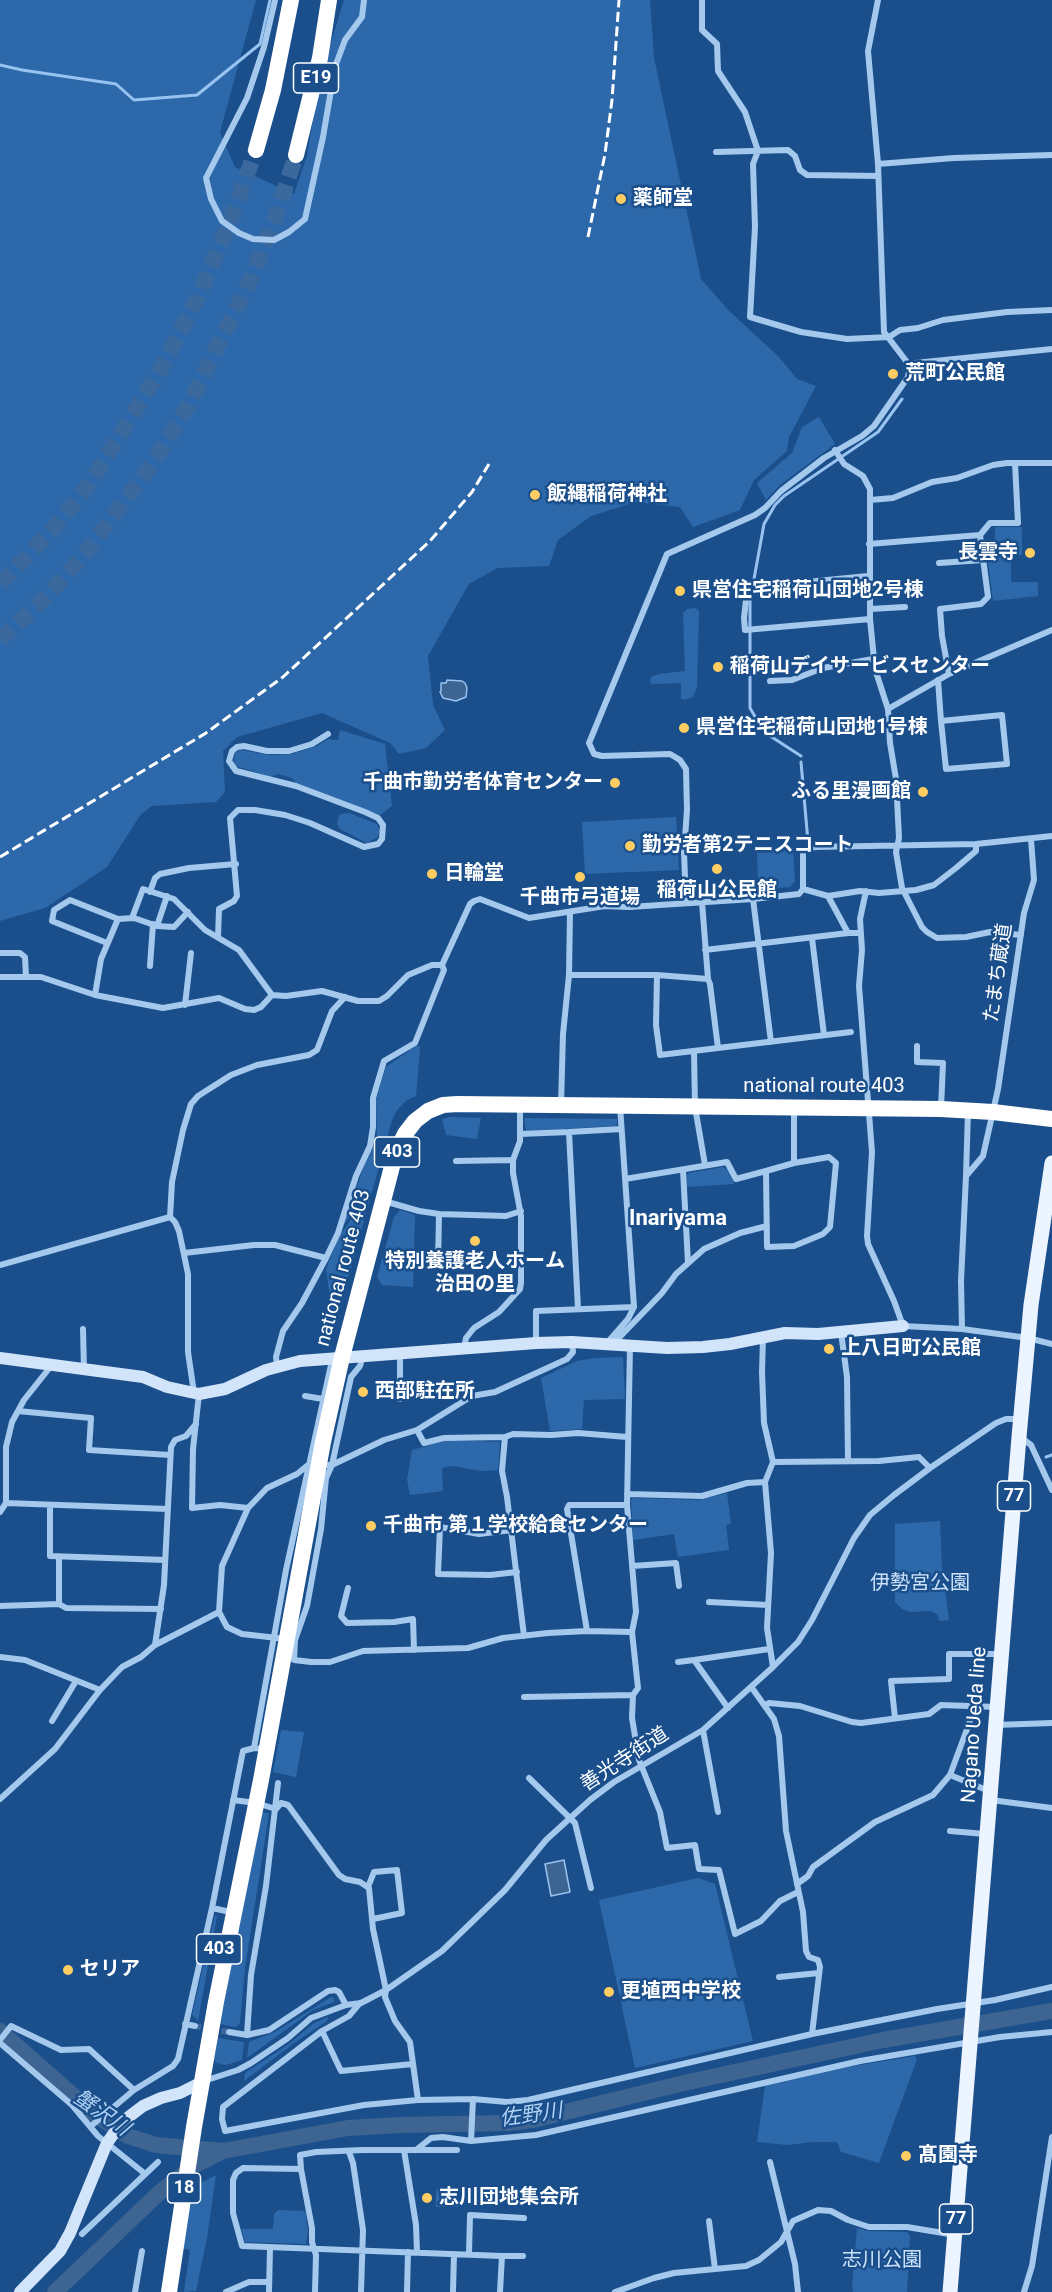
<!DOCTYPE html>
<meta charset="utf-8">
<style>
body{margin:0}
canvas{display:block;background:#1a4f8c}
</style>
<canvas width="1052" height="2292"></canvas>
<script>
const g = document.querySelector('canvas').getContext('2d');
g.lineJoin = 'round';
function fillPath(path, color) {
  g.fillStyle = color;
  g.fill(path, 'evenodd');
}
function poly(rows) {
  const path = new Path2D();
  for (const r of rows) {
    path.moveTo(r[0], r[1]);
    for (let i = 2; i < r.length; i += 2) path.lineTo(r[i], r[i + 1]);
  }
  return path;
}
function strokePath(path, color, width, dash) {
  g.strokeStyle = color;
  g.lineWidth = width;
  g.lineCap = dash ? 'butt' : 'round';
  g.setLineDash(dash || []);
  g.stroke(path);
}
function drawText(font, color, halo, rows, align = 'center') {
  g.font = font + ' Roboto,"Noto Sans JP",sans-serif';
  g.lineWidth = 5;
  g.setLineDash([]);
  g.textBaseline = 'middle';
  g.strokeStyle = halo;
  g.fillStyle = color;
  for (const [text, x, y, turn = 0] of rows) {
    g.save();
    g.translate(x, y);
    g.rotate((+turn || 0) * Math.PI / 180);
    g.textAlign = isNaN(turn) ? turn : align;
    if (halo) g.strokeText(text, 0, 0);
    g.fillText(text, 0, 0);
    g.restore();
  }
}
fillPath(poly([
 [0,0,256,0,220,132,235,167,294,194,307,156,320,78,344,0,650,0,654,58,701,279,728,310,779,357,797,379,816,386,789,437,787,451,754,480,740,510,693,527,680,507,635,502,591,516,558,540,549,566,497,568,469,584,428,656,433,705,445,730,426,748,399,754,390,743,322,713,237,737,223,751,225,792,216,802,152,806,141,814,107,867,45,908,0,921],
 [819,417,835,444,781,484,766,500,757,483,792,453,802,427],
 [995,527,1022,527,1022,555,1011,555,1011,582,1038,582,1038,596,993,601,986,546,995,545],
 [695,608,699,611,697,687,693,697,684,700,681,698,681,683,651,684,650,681,651,677,659,674,685,671,683,613,687,609],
 [340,730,385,744,392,806,380,815,297,784,292,778,278,774,271,777,236,766,234,763,235,753,240,750,270,755,292,754,317,746,328,739,338,740],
 [349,813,377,824,380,831,377,838,367,843,340,829,337,824,338,818,341,814],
 [676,817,679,870,585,874,582,822],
 [793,851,795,881,790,887,777,888,776,878,758,880,757,853],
 [416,1046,420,1046,420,1050,416,1096,407,1100,397,1110,392,1120,368,1206,353,1211,343,1226,366,1161,377,1140,376,1099,386,1067],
 [450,1117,481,1118,477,1139,446,1135,442,1119],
 [524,1118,617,1119,617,1124,615,1126,526,1131],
 [723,1167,728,1170,734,1184,687,1187,687,1175,689,1173],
 [400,1210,415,1215,413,1287,382,1285,377,1277,394,1217],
 [365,1211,366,1213,338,1314,332,1312,326,1269,339,1237,354,1215],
 [623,1357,625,1399,584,1400,582,1429,550,1431,541,1378,577,1361,595,1358],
 [450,1440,500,1442,498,1470,482,1471,452,1466,445,1467,442,1469,443,1491,410,1495,407,1479,412,1450],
 [727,1493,731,1524,726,1525,729,1550,678,1557,674,1534,633,1540,631,1500,633,1498,700,1500],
 [940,1521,942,1567,949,1620,939,1621,938,1615,931,1611,910,1612,902,1609,895,1602,895,1524],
 [281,1730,304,1732,296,1777,273,1772],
 [261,1812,269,1813,245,1968,240,2023,236,2027,220,2024],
 [698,1878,715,1884,753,2041,635,2068,599,1900],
 [215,1915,217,1916,198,2021,192,2015],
 [331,1997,334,1998,334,2002,313,2010,247,2058,249,2042,275,2032],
 [328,2017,327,2021,297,2041,244,2081,245,2073,289,2044,314,2023],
 [218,2038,244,2042,242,2060,226,2065,216,2063,214,2059],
 [915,2056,917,2059,879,2163,841,2152,837,2142,813,2142,788,2145,757,2142,765,2086,848,2067],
 [216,2175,207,2238,196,2291,184,2292,190,2250,181,2248,190,2189],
 [436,2189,456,2190,459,2207,436,2207],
 [278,2210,305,2211,308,2230,306,2244,245,2242,241,2229,273,2229,274,2214],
 [857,2228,868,2231,907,2232,910,2236,907,2292,853,2292,852,2287]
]), '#2d69aa');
const water = poly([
 [447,680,462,681,465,683,467,688,466,697,456,701,443,698,440,692,441,691,441,683,446,683,447,680],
 [564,1860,570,1892,551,1896,545,1864,564,1860]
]);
fillPath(water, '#3e6591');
strokePath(water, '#98c3f0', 1.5);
strokePath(poly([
 [0,65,22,70,116,84,134,100,197,95,260,44,270,0],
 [801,756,764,732,750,708,750,601,764,524,775,505,784,496,878,432,902,399],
 [801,762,808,842],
 [1046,1457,1052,1455]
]), '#98c3f0', 3);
strokePath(poly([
 [0,2031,94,2114,128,2136,156,2145,223,2151],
 [55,2292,160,2192,194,2166,223,2151,348,2128,400,2125,508,2123,533,2120,684,2083,883,2040,1052,2011]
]), '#3e6591', 16);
strokePath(poly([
 [195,2026,229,2032]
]), '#3c699d', 6, [6, 3]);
strokePath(poly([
 [0,584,55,527,90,483,162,367,198,297,230,221,256,150],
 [0,640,48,595,88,550,152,464,187,408,251,279,276,216,296,155]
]), '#3c699d', 16, [16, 8]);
strokePath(poly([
 [275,0,264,47,247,98,206,178,211,199,222,221,239,233,253,239,274,240,289,232,305,219,323,137,335,67,345,40,362,17,364,0],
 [702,0,702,30,717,44,718,71,745,112,758,151,753,164,755,227,750,317,801,332,847,339,889,337,900,330,918,328,943,320,1007,312,1052,310],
 [716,152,788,150,795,156,800,170,807,175,878,176],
 [878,164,954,158,1052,155],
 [910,366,915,363,1052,349],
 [835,450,844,464,863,476,870,489,870,619,875,669,888,709,890,743,896,779,899,838,896,852,902,888,922,927,927,932,937,938,966,937,990,932,1021,935],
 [870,500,893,498,932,482,957,478,993,465,1007,463,1052,463],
 [869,544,980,535],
 [939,563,983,560],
 [868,576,756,587,747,591,744,618,745,630,870,619],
 [870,609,905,607],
 [949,674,942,636,940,609,981,604,988,597,980,535,990,523,1018,523,1015,463],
 [938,680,941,721,946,769,1007,764,1002,715,941,721],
 [770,681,792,680,823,668,873,659],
 [888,709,949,674,1052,630],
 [803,889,828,896,860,891,879,893,916,890,934,885,956,868,976,851,976,844],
 [866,891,860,919,862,950,859,986,872,1152,867,1236,868,1244,894,1301,903,1326,962,1329,1028,1338,1052,1344],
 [150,892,155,878,160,874,189,868,236,864],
 [828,896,848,933],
 [753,899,771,1042],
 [702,902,708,979,710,984,718,1048],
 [686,903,684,852,687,810,686,769,680,760,670,754,602,756,594,754,589,743,667,554,755,515,765,508,781,491,824,458,862,436,874,426,908,377,910,366,884,332,878,164,868,51,878,0],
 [132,918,143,889,174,899,205,930,239,950,272,995,286,996,322,991,358,1001,379,1001,387,996,408,975,432,965,442,965],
 [157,926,167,896],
 [218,937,219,909,234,901,237,896,230,818,238,810,255,810,285,815,310,823,364,847,378,844,382,839,383,825,378,818,365,812,296,786,236,771,229,761,232,751,237,747,244,746,267,751,289,751,312,744,328,734],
 [812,938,824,1035],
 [107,943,52,921,54,910,70,900,118,919],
 [705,950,848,933,860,933],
 [0,953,20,953,25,957,26,977],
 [150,966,153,924],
 [569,975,657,975],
 [0,977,41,977,95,995,163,1008,219,998,245,1009,254,1010,261,1007,272,995],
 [708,979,657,975,656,1025,660,1055,851,1032],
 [95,995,101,959,118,919,134,918,157,926,174,927,188,912],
 [185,1005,191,953],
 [917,1046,917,1062,943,1063,941,1108],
 [694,1051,695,1107,705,1165],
 [561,1105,563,1034,569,975,570,912],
 [794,1108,794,1163],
 [520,1134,569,1132],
 [456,1161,513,1160],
 [683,1170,688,1263],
 [966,1176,968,1111],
 [625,1179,727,1162,736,1179,766,1171,794,1163,829,1157,836,1163,830,1227,823,1234,794,1246,767,1247,766,1171],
 [384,1201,419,1211,439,1214,506,1216,521,1211],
 [170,1217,175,1222,179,1231,188,1274,188,1352,194,1393],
 [184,1253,254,1245,275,1245,326,1258],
 [438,1264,439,1214],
 [0,1265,170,1217,172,1182,183,1130,191,1104,198,1096,231,1075,257,1065,309,1055,317,1050,332,1011,345,997],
 [578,1309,569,1132,621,1129],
 [83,1329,84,1370],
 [962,1329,961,1281,966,1176,983,1156,998,1089,1024,913,1034,880,1031,839],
 [841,1332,847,1377,848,1461],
 [763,1338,762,1372,764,1423,773,1462,765,1482,771,1553,767,1628,773,1667],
 [536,1343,536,1311,634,1307],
 [607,1343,628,1319,634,1307,620,1106],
 [614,1343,662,1293,676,1274,704,1249,740,1233,767,1226],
 [630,1346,627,1505,636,1612,632,1632,638,1688,633,1695,632,1718,639,1760,660,1812,667,1848,695,1845,699,1869,719,1870,735,1934,761,1921,780,1901,798,1892],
 [464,1348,466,1338,474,1328,499,1312,520,1289,521,1283,521,1216,513,1173,513,1160,520,1141,520,1105],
 [400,1352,400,1399],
 [277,1366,276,1357,283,1331,302,1303,326,1258,338,1233,356,1176,370,1146,373,1127,373,1098,384,1061,415,1043,444,970,442,965,470,904,474,901,480,899,529,918,605,906,629,907,753,899,799,894,803,889,803,850,805,849,815,847,976,844,1052,836],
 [199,1394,193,1449,192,1508,220,1505,248,1508],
 [305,1396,323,1399],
 [18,1411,91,1418,89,1450,170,1455],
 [417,1430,424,1443,444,1438,505,1437,513,1434,551,1435,578,1433,627,1437],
 [505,1437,502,1471,507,1497,524,1636],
 [1020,1437,1031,1445,1052,1490],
 [773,1462,879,1461,919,1457,930,1468],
 [627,1494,702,1496,747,1483,765,1482],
 [6,1503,168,1509],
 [50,1505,50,1556,165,1560],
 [0,1512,6,1503,6,1447,12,1422,24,1400,51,1366],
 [512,1530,479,1534,440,1527,438,1574,490,1575,517,1572],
 [59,1557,59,1604,66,1608,161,1609],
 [632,1566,676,1563,679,1586],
 [348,1588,341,1616,347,1623,394,1622,413,1619,414,1650],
 [709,1602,768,1605],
 [0,1606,59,1604],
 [219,1612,227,1627,242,1634,295,1640,294,1660,311,1662,330,1662,363,1651,468,1648,503,1638,548,1633,587,1631,632,1632],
 [587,1631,567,1509,569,1505,627,1505],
 [295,1640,307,1606,321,1529,326,1478,332,1465,351,1377,360,1366,363,1356],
 [155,1645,164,1585,171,1447,175,1440,186,1436,196,1424],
 [0,1657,25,1660,100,1690],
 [678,1662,694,1660],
 [752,1688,774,1719,779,1736,786,1831,803,1912,806,1951,809,1957,818,1960,820,1967,812,2034],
 [524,1697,633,1695],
 [765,1705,769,1703,800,1706,852,1722,861,1723,929,1714,941,1705,997,1707],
 [728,1708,694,1660,769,1649],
 [895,1718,891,1681,949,1679,949,1654,1001,1654],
 [52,1721,76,1681],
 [996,1725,1052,1723],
 [703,1730,718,1812],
 [254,1748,286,1570,331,1365],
 [950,1775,989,1791],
 [529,1778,575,1823,591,1888],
 [0,1799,55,1749,100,1690,122,1667,141,1657,155,1645,219,1612,222,1566,248,1508,267,1488,297,1474,308,1465,332,1465,384,1440,417,1430,472,1396,495,1392,567,1359,573,1352,572,1343],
 [233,1800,256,1803,276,1809],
 [991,1800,1052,1808],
 [276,1809,281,1803,288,1805,339,1875,345,1879,360,1882,369,1888,373,1929,386,1990,385,1997,395,2021,410,2042,418,2100],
 [950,1831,985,1834],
 [797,1884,808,1876,813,1867,875,1822,933,1795,950,1775,976,1705],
 [368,1887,374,1872,397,1870,402,1913,373,1919],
 [212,1908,226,1911],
 [779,1977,819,1973],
 [360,2003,349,2016,322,2031,223,2107,222,2119,225,2131,364,2105,418,2100,473,2099,507,2102,528,2100,812,2034,937,2009,995,2000,1052,1987],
 [185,2024,195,2026],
 [322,2031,341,2071,413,2064],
 [229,2032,247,2035,269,2030,328,1991,335,1990,339,1992,346,2005],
 [247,2035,251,1975,266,1886,278,1783],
 [0,2040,11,2026,61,2050,89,2049,134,2090],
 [0,2043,72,2105,98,2136,144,2173],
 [204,2081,238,2070,251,2063,288,2038,311,2018,346,2005,361,2003,386,1990,442,1951,505,1890,546,1840,590,1800,614,1782,703,1730,773,1667,798,1642,812,1620,854,1538,870,1515,894,1495,930,1468,996,1423,1006,1419,1020,1419],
 [91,2126,134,2090,173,2066,178,2059,212,1908,243,1751,254,1748,265,1749],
 [471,2141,473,2099],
 [404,2150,416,2225,417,2252],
 [416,2150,431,2138,443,2137,471,2141,536,2135,860,2061,1000,2037,1052,2032],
 [457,2150,363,2150,316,2152,300,2155,301,2169,243,2168,236,2173,233,2180,233,2213,242,2246,502,2256,500,2292],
 [349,2152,353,2163,363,2230,361,2292],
 [770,2162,795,2264,798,2292],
 [301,2169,312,2228,312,2242,316,2255,315,2292],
 [709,2221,715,2269],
 [82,2234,158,2162],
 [469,2254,470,2215,524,2218],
 [502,2256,523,2256],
 [135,2292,142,2251],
 [226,2292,249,2282,269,2282],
 [269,2292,270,2248],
 [407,2292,408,2252],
 [453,2292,454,2254],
 [615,2292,654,2278,674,2273,746,2266,759,2260,781,2242,793,2221,818,2210,831,2211,848,2220,869,2227,907,2227,955,2235],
 [1024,2292,1032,2266,1052,2137]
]), '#a5c8ed', 6);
strokePath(poly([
 [0,1358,143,1377,167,1387,199,1394,225,1389,266,1370,300,1361,536,1343,572,1342,667,1348,703,1347,730,1344,785,1333,818,1334,903,1326],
 [20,2292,60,2251,70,2233,107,2143,122,2122,143,2106,161,2098,180,2093,202,2082]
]), '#d2e4fa', 12);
strokePath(poly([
 [950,2292,1019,1437,1031,1305,1052,1163]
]), '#ecf4ff', 15);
strokePath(poly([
 [256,150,273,90,291,0],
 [296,155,320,58,329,0],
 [169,2292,194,2127,216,2002,261,1780,323,1442,342,1357,383,1201,395,1155,405,1134,415,1121,428,1111,443,1105,457,1104,941,1109,993,1112,1052,1119]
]), '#fff', 16);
strokePath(poly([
 [588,237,605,154,612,100,619,0],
 [0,857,206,733,283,677,430,541,472,492,489,464]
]), '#fff', 3, [10, 4.5]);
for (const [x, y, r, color] of [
 [621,199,6,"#ffcd62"],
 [893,374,6,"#ffcd62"],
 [535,495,6,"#ffcd62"],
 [1030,553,6,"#ffcd62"],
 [680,591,6,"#ffcd62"],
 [718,667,6,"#ffcd62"],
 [684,728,6,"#ffcd62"],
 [615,783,6,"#ffcd62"],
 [923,792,6,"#ffcd62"],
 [630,846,6,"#ffcd62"],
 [717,869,6,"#ffcd62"],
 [432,874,6,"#ffcd62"],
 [580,877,6,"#ffcd62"],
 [475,1241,6,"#ffcd62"],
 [829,1349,6,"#ffcd62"],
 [363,1392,6,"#ffcd62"],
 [371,1526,6,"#ffcd62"],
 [68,1970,6,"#ffcd62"],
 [609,1992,6,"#ffcd62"],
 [906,2156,6,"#ffcd62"],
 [427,2198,6,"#ffcd62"]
]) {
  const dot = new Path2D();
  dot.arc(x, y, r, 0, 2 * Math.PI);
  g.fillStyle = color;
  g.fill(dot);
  strokePath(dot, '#1a4f8c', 2);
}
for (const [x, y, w] of [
 [316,78,45],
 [397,1152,45],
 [1014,1496,33],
 [219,1949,45],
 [184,2188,33],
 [956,2219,33]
]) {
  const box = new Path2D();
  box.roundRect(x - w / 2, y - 15, w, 30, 4.5);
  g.fillStyle = '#1a4f8c';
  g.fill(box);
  strokePath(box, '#fff', 1.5);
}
drawText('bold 18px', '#fff', null, [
 ["E19",316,78],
 ["403",397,1152],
 ["77",1014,1496],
 ["403",219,1949],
 ["18",184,2188],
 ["77",956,2219]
]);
drawText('bold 20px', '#fff', '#1a4f8c', [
 ["薬師堂",633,199],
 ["荒町公民館",905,374],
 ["飯縄稲荷神社",547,495],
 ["長雲寺",1018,553,"right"],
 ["県営住宅稲荷山団地2号棟",692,591],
 ["稲荷山デイサービスセンター",730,667],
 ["県営住宅稲荷山団地1号棟",696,728],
 ["千曲市勤労者体育センター",603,783,"right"],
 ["ふる里漫画館",911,792,"right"],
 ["勤労者第2テニスコート",642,846],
 ["日輪堂",444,874],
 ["稲荷山公民館",717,891,"center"],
 ["千曲市弓道場",580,898,"center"],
 ["特別養護老人ホーム",475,1262,"center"],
 ["治田の里",475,1285,"center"],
 ["上八日町公民館",841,1349],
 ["西部駐在所",375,1392],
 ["千曲市 第１学校給食センター",383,1526],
 ["セリア",80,1970],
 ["更埴西中学校",621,1992],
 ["髙園寺",918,2156],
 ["志川団地集会所",439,2198]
], 'left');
drawText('20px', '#fff', '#1a4f8c', [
 ["たまち蔵道",999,973,-82],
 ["national route 403",824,1087],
 ["national route 403",344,1268,-75],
 ["Nagano Ueda line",975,1725,-86],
 ["善光寺街道",625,1760,-33]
]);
drawText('20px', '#cbe2fa', '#1a4f8c', [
 ["伊勢宮公園",920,1584],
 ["志川公園",882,2261]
]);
drawText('italic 21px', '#b1d2f5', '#1a4f8c', [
 ["蟹沢川",101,2114,35],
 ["佐野川",531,2116,-8]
]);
drawText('bold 22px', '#fff', '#1a4f8c', [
 ["Inariyama",678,1219]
]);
</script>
